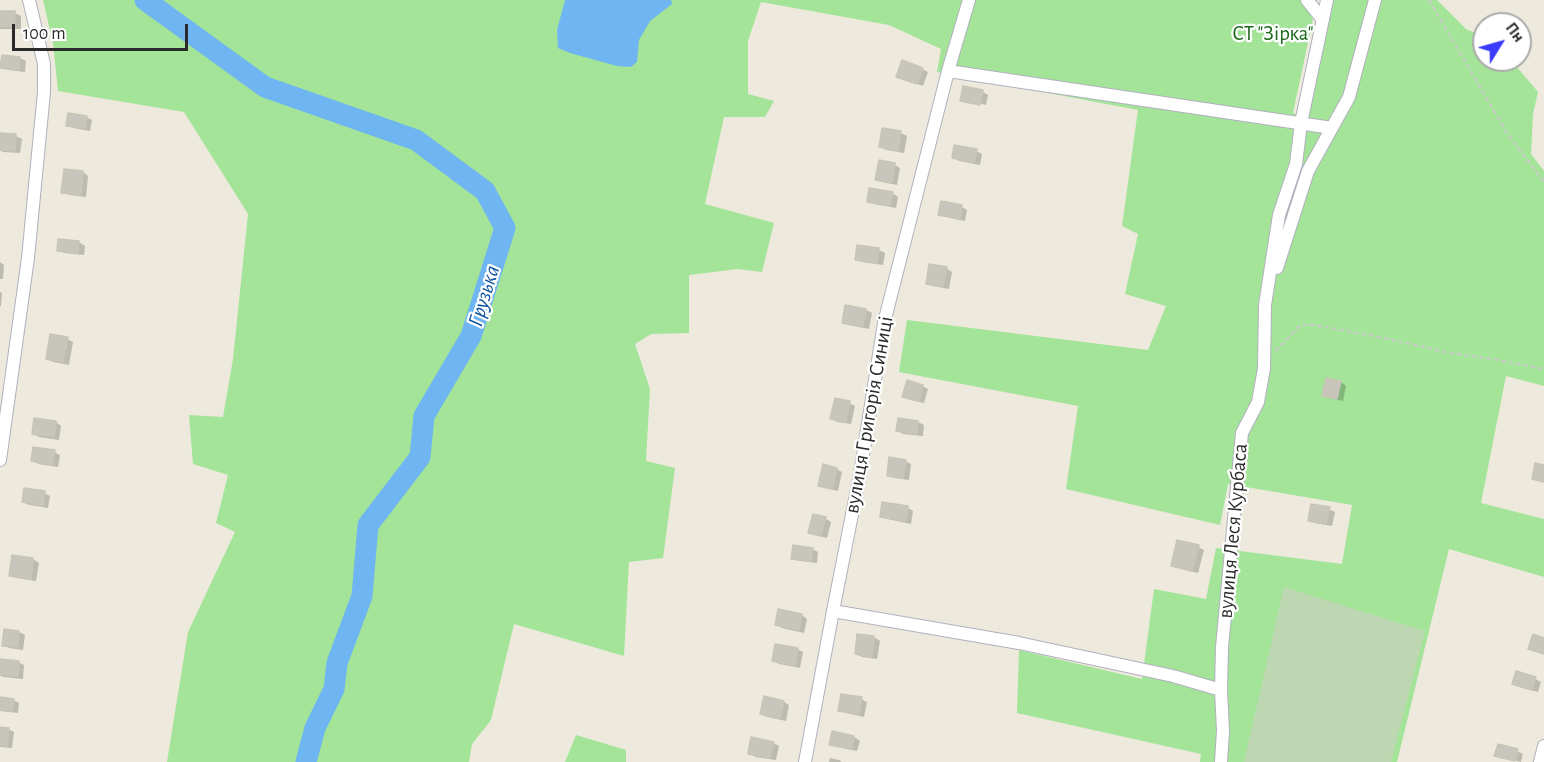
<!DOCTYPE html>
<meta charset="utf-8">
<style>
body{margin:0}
#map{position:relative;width:1544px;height:762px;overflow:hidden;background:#ede9dd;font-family:"Alegreya Sans",sans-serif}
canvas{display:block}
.north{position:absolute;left:1472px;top:12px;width:60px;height:60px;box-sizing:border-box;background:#fff;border:2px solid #aaa;border-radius:50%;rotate:53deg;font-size:16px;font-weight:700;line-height:24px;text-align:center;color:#2b2b2b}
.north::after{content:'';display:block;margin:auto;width:21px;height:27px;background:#3b3afd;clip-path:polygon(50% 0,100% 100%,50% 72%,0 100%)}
.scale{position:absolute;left:12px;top:24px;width:176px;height:27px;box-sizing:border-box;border:3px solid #2b2b2b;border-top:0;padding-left:8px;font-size:18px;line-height:21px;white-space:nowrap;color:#2b2b2b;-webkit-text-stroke:4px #fff;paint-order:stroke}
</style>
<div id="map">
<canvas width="1544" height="762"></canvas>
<div class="north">Пн</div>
<div class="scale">100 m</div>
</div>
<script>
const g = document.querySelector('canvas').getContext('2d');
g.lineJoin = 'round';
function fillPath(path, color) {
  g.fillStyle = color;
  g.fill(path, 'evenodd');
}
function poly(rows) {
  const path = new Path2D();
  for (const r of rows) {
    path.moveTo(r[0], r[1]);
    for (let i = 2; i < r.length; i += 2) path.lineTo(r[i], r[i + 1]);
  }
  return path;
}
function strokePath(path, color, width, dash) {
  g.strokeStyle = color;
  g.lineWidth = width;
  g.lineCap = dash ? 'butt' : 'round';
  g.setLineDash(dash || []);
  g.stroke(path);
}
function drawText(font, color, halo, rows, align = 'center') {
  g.font = font + ' "Alegreya Sans",sans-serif';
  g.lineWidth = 4.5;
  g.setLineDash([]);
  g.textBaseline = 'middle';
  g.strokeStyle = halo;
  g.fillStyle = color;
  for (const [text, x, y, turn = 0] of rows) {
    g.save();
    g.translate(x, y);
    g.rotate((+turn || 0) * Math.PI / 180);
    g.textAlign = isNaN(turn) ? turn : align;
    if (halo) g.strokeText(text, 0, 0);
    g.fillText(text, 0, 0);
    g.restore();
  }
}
fillPath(poly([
 [43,0,1317,0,1293,113,1307,117,1332,0,1437,0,1466,29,1484,37,1484,60,1511,60,1538,92,1533,114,1531,154,1544,171,1544,386,1506,376,1481,503,1544,519,1544,577,1449,549,1397,762,1200,762,1201,754,1017,713,1019,650,1142,679,1154,589,1206,599,1216,548,1342,564,1352,505,1228,484,1220,525,1066,489,1078,406,899,372,907,320,1148,350,1166,306,1125,294,1138,234,1122,226,1138,110,937,72,941,49,889,25,761,2,748,41,748,94,774,101,765,117,724,117,705,204,774,223,762,272,738,269,689,275,689,333,651,334,635,344,650,389,646,461,675,468,663,558,629,562,624,656,514,624,491,720,472,744,469,762,167,762,188,632,235,532,216,523,228,475,193,464,189,415,223,417,233,359,248,214,184,112,58,91,53,43],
 [576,735,626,750,626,762,565,762]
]), '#a3e498');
fillPath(poly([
 [1284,587,1425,631,1391,762,1244,762]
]), '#bed7b3');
fillPath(poly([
 [565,0,671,0,672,4,650,21,639,40,637,62,631,67,617,66,570,53,558,48,557,30]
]), '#6eb5f1');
fillPath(poly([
 [0,13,15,13,21,16,21,29,0,29],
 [3,56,20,58,26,61,25,72,8,70,2,67],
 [922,69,928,72,923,86,904,79],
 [965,88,983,92,988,95,986,105,966,100,966,102,962,100],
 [86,117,92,120,90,131,73,128,67,125],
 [883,130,901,133,907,136,904,153,886,150,880,146],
 [0,135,16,136,22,139,20,153,3,152,0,150],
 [976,151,982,154,980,165,959,161,954,158],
 [880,162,895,165,900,168,897,185,883,182,877,179],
 [83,172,88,176,86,197,69,195,63,192],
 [892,193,898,197,896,208,874,204,868,201],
 [962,207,967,210,965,221,946,217,940,214],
 [59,240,79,242,85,246,84,255,64,253,58,250],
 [858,247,879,250,885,253,883,265,862,262,856,259],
 [0,262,4,265,3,279,0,279],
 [946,268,952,272,949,289,933,286,927,283],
 [0,292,2,293,1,306,0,306],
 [846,307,866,310,872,313,869,329,849,325,843,322],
 [67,339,73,342,69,365,53,362,47,359],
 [1341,382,1346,386,1343,401,1329,398,1324,395],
 [922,386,928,389,924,403,910,400,904,396],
 [849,403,855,406,851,424,837,422,832,418],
 [899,420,918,422,924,425,923,436,903,434,898,431],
 [56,422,61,426,59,440,39,437,33,434],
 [54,452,60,455,58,467,38,464,33,460],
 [905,461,911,464,909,480,894,478,888,475],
 [836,469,842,472,838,491,825,488,820,485],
 [44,493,50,496,48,508,29,505,23,502],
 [908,508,913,511,911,524,887,519,881,516],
 [1329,509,1335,512,1332,526,1315,523,1309,520],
 [825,518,831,522,827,538,815,535,810,532],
 [1198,547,1204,550,1198,573,1178,568,1173,565],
 [812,549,818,552,817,563,799,561,793,558],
 [13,556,33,559,39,563,36,581,16,578,10,575],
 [779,611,802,615,807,619,804,633,782,628,776,625],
 [19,632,25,635,23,650,9,648,4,645],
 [874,637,880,641,877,659,862,657,856,654],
 [797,649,803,652,800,668,779,664,774,661],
 [0,661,18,662,24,665,23,679,3,677,0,675],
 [1535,679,1541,682,1538,692,1519,687,1514,684],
 [0,698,13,700,19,703,18,713,0,711],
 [861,699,867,702,864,717,846,713,840,710],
 [784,702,789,705,786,721,767,717,762,714],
 [0,728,8,729,14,732,12,748,0,747],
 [833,733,854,737,860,741,857,751,837,747,831,744],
 [773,743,779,746,776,760,755,757,750,753],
 [1517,751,1523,754,1521,762,1502,758,1496,755],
 [830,758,839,760,842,762,829,762]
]), '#0003');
strokePath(poly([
 [145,0,265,87,416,140,485,191,505,228,471,336,424,416,420,457,368,525,362,596,337,663,334,689,315,728,306,762]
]), '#6eb5f1', 21);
const building = poly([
 [0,11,15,11,15,27,0,26,0,11],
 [2,55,20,57,19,70,0,68,2,55],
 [902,60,923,68,917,84,896,77,902,60],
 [963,86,983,90,980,105,960,101,963,86],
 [68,113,87,116,85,128,66,126,68,113],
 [882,128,901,131,898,151,879,147,882,128],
 [0,133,16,134,15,151,0,150,0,133],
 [954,145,977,149,974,163,952,158,954,145],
 [879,160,895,163,892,183,875,180,879,160],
 [64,169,83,171,81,195,61,193,64,169],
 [869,188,893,192,890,206,867,202,869,188],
 [941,201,962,205,960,219,938,215,941,201],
 [58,239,79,241,78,253,57,251,58,239],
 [857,245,879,248,877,263,855,260,857,245],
 [929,264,947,267,943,287,926,284,929,264],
 [845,305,866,309,863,327,842,323,845,305],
 [50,334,68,337,63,362,46,359,50,334],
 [1326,378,1341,381,1337,399,1322,396,1326,378],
 [907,380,923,385,919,401,902,397,907,380],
 [835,398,850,401,846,422,830,419,835,398],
 [34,418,56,421,54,437,32,434,34,418],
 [898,418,918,421,917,434,896,431,898,418],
 [33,447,55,450,52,465,31,461,33,447],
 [889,457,906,460,903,478,887,476,889,457],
 [1535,463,1544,465,1544,482,1532,479,1535,463],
 [823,464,837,468,832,489,818,486,823,464],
 [24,488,45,491,43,506,22,502,24,488],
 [882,502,908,506,906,521,880,517,882,502],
 [1311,504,1330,507,1326,524,1308,521,1311,504],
 [813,514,826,517,821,536,808,533,813,514],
 [1177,540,1199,545,1192,571,1171,566,1177,540],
 [793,545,813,548,811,561,791,559,793,545],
 [12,555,33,558,31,579,9,576,12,555],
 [778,609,802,614,799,630,775,625,778,609],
 [4,629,19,631,18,647,2,646,4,629],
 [857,634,874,636,872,657,855,654,857,634],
 [1533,634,1544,638,1544,654,1528,649,1533,634],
 [775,644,798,648,795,666,772,661,775,644],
 [0,659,19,661,18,676,0,675,0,659],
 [1516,671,1536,677,1532,690,1512,684,1516,671],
 [841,694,862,697,859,714,838,711,841,694],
 [764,696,784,701,780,719,760,714,764,696],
 [0,697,14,699,12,711,0,710,0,697],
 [0,727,9,728,7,746,0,745,0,727],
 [832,731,854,736,852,749,829,745,832,731],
 [751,737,774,742,770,758,748,754,751,737],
 [1498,744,1518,749,1515,761,1494,756,1498,744]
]);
fillPath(building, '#c8c6bc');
strokePath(building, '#c8c5b6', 1.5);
const minor = poly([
 [1307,0,1323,20],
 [948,71,1332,128],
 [1277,268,1308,171,1349,97,1375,0],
 [0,460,28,258,44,92,44,64,29,0],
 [833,611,1019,643,1173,676,1221,690],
 [805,762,833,611,860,474,884,323,948,71,969,0],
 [1221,762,1223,731,1221,690,1222,647,1242,433,1258,402,1264,368,1265,305,1279,215,1296,164,1301,123,1327,0],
 [1540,762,1544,746]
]);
strokePath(minor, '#b1b1bf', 14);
strokePath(poly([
 [1429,0,1507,133,1544,182],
 [1276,351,1298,327,1308,324,1385,338,1449,353,1493,359,1544,369]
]), '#ccc', 2, [4.5, 3]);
strokePath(minor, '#fff', 12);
drawText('21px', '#1a6919', '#fff', [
 ["СТ \"Зірка\"",1273,34]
]);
drawText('21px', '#2b2b2b', '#fff', [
 ["вулиця Григорія Синиці",869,415,-80],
 ["вулиця Леся Курбаса",1233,531,-85]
]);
drawText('italic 22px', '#0b4f9e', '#fff', [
 ["Грузька",484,296,-73]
]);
</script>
